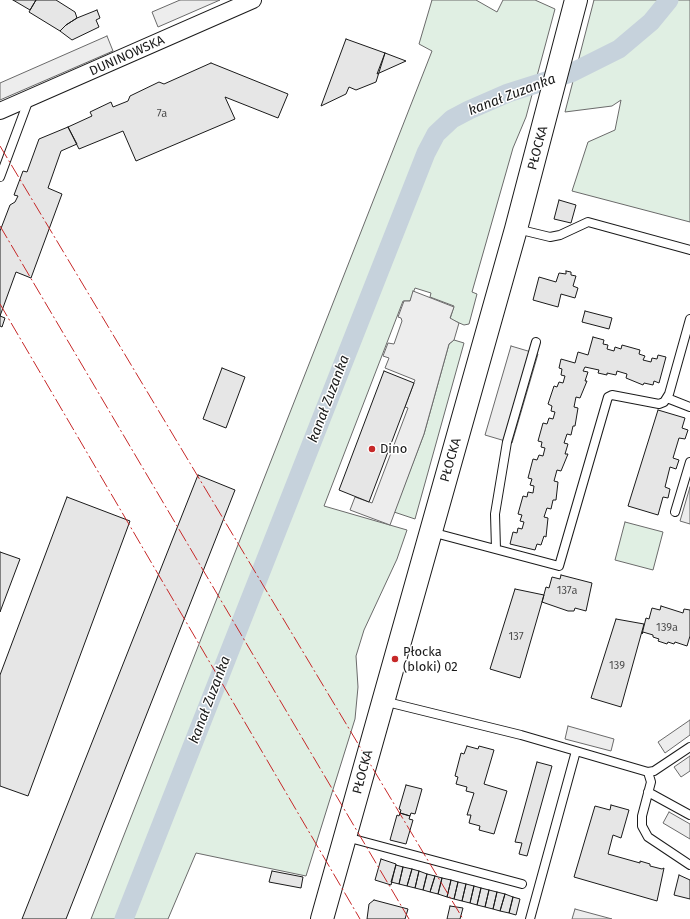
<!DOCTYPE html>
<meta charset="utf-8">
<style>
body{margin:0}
canvas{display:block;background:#fff}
</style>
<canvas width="690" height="919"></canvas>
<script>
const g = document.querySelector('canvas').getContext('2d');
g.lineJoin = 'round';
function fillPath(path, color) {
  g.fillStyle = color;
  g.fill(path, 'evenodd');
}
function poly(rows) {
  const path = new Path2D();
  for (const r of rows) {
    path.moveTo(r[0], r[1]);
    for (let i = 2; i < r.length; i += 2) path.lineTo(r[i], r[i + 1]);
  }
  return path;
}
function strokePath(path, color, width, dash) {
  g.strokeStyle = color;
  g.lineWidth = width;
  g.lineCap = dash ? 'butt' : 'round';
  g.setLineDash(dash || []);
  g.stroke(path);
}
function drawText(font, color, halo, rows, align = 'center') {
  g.font = font + ' "Fira Sans",sans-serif';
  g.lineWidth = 3;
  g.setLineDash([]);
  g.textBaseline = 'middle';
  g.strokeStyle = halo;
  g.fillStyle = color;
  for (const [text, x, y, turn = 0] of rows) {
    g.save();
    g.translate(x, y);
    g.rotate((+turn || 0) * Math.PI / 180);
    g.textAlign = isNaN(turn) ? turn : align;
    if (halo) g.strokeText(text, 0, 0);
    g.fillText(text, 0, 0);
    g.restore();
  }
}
const green = poly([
 [432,0,476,0,497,12,503,0,535,0,555,9,526,117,513,148,472,292,477,294,469,324,464,325,450,319,454,306,430,297,431,293,415,288,410,301,403,301,324,506,407,530,397,559,364,630,356,656,358,687,355,719,306,876,196,853,168,919,91,919,432,51,419,44,432,0],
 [594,0,690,0,690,222,572,191,588,142,615,130,621,100,612,106,565,112,594,0],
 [454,340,464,343,415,519,394,512,424,434,449,344,454,340],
 [625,522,663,532,653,570,615,560,625,522]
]);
fillPath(green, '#e0efe3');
strokePath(green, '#6a6a6a', 1);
const parking = poly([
 [180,0,220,0,158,27,152,12,180,0],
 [107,36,113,51,0,100,0,83,107,36],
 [413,291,454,307,450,318,459,323,454,340,449,344,424,434,390,525,350,510,355,497,372,503,408,408,405,407,415,380,385,368,389,358,383,356,388,343,394,344,402,321,401,318,398,317,404,301,410,301,413,291],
 [511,346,538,354,512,443,485,435,511,346],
 [690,487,690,524,680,521,690,487],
 [690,720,690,735,665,753,658,742,690,720],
 [568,726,614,739,611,751,565,739,568,726],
 [690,756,690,771,681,777,674,767,690,756],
 [669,812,690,824,690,839,663,823,669,812],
 [575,909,612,919,572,919,575,909]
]);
fillPath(parking, '#ededed');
strokePath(parking, '#6a6a6a', 1);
strokePath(poly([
 [124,919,426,153,436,134,452,119,469,110,508,93,571,73,619,49,651,22,669,0]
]), '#c6d2dc', 19);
const building = poly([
 [13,0,36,0,30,10,13,0],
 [36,0,56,0,75,12,77,18,66,25,60,31,29,12,36,0],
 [97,10,100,18,96,20,99,27,72,40,60,31,66,25,77,18,97,10],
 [346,39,385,53,376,82,356,90,349,87,346,94,321,106,346,39],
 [385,53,406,61,377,74,385,53],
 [211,63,288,94,278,118,225,97,235,119,136,161,123,131,79,149,68,127,92,116,90,112,111,102,113,107,128,101,130,96,159,82,164,84,211,63],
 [68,127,77,144,61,151,48,188,62,194,31,278,16,272,0,316,0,231,10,205,15,202,18,196,14,195,23,171,27,172,39,139,68,127],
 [559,200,576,205,571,223,554,219,559,200],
 [566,271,571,272,571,275,576,276,573,286,578,288,575,298,561,294,558,307,533,300,539,277,556,282,559,273,566,274,566,271],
 [585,311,612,318,609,329,582,322,585,311],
 [0,316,5,318,2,327,0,326,0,316],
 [593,337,604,340,603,344,608,345,607,349,614,351,615,347,621,349,622,345,640,350,639,354,645,356,643,360,651,362,652,358,657,359,658,355,666,357,659,383,654,381,653,385,644,383,643,385,626,378,627,374,617,371,616,375,607,373,607,375,598,373,599,370,585,367,583,371,588,372,585,381,587,381,580,398,576,397,574,407,578,408,575,426,573,426,571,435,567,434,564,443,568,444,565,454,568,454,561,471,557,470,554,481,558,482,556,500,553,500,551,509,547,508,544,517,548,518,546,537,544,536,541,545,537,544,535,550,510,544,513,532,517,533,518,528,522,529,524,522,520,521,522,515,518,514,523,496,527,497,528,492,533,493,534,486,530,485,532,479,528,478,533,459,537,460,539,455,543,456,545,448,541,447,542,442,538,441,543,423,547,424,549,418,553,419,555,412,551,411,552,406,548,404,554,386,557,387,559,382,563,383,565,376,561,375,562,369,559,368,561,359,575,363,578,352,588,355,593,337],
 [222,368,245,377,226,428,203,419,222,368],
 [384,371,414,383,369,502,339,490,384,371],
 [658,410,685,418,682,428,688,430,685,439,679,438,673,458,679,460,676,469,670,467,665,487,670,489,668,498,663,497,658,515,628,506,658,410],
 [198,475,235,490,66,919,22,919,198,475],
 [67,497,130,521,28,796,0,786,0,675,67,497],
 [0,552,20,559,0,612,0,552],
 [561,575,592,583,586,611,575,608,574,611,568,611,542,602,546,587,549,588,552,577,560,579,561,575],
 [515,589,544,595,520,678,490,669,515,589],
 [661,606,683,613,684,609,690,610,690,636,687,646,675,642,674,644,668,642,667,644,658,641,659,639,653,637,653,635,643,632,642,634,646,618,649,619,652,608,660,610,661,606],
 [616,619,644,624,621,707,591,698,616,619],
 [467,746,478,749,479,746,494,750,484,784,507,791,494,834,479,830,480,826,469,823,471,815,467,815,474,793,466,791,467,787,456,784,458,777,455,776,461,753,464,754,467,746],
 [537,762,552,766,527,856,519,854,522,843,515,842,537,762],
 [406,785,422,789,415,814,411,813,410,816,400,813,401,810,399,809,406,785],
 [611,805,629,810,621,838,613,835,608,854,640,863,640,861,650,864,650,866,662,869,664,868,657,901,574,877,595,806,610,810,611,805],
 [400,813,410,816,409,819,413,820,406,844,390,840,397,815,399,816,400,813],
 [381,859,396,864,391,885,375,880,381,859],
 [396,865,403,867,399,884,391,882,396,865],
 [403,867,412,869,407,886,399,884,403,867],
 [412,869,419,871,415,888,407,886,412,869],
 [272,871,303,877,301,888,269,882,272,871],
 [419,871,427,874,423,890,415,888,419,871],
 [427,874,435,876,430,892,423,890,427,874],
 [679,875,690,880,690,899,674,895,679,875],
 [435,876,442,878,438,894,430,892,435,876],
 [442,878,451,880,447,897,438,894,442,878],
 [451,880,458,882,454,899,447,897,451,880],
 [458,882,466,884,462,901,454,899,458,882],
 [466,884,474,886,470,903,462,901,466,884],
 [474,886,481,888,477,905,470,903,474,886],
 [481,888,489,890,485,907,477,905,481,888],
 [489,890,497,892,493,909,485,907,489,890],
 [497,892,505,894,500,911,493,909,497,892],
 [505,894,513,897,509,913,500,911,505,894],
 [513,897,520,899,516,915,509,913,513,897],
 [374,900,408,909,405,919,367,919,369,904,374,900],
 [450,906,463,908,460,919,447,919,450,906]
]);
fillPath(building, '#e6e6e6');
strokePath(building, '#1a1a1a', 1);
const lane = poly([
 [0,177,29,99],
 [517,229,550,237,560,235,588,222,690,250],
 [667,398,690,407],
 [675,512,690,462],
 [431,532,559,566,608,397,612,395,659,404,664,402,669,394,690,319],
 [496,549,495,514,507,442,536,342],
 [383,701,521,735,648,772,654,771,690,747],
 [648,772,651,782,642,816,642,826,648,837,690,865],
 [648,792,690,815],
 [346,837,522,884],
 [530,919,576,751]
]);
const street = poly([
 [0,111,253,0]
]);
const secondary = poly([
 [322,919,516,229,576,0]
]);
strokePath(lane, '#1a1a1a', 10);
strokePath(street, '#1a1a1a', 18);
strokePath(secondary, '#1a1a1a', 24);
strokePath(lane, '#fff', 8);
strokePath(street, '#fff', 16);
strokePath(secondary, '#fff', 22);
strokePath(poly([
 [0,146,463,919],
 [0,226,409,919],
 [0,304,360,919]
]), '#c62828', 1, [14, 3, 2, 3]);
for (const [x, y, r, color] of [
 [372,449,4,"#c62828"],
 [395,659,4,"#c62828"]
]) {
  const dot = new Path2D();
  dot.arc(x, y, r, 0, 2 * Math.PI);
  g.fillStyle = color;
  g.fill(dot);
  strokePath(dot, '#fff', 1.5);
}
drawText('11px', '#4d4d4d', null, [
 ["7a",162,114],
 ["137a",567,591],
 ["139a",667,628],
 ["137",516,637],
 ["139",617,666]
]);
drawText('13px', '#1a1a1a', '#fff', [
 ["DUNINOWSKA",127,56,-24],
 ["PŁOCKA",538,148,-75],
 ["PŁOCKA",451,460,-74],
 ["PŁOCKA",363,772,-75]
]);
drawText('13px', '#1a1a1a', '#fff', [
 ["Dino",380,449],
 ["Płocka",403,652],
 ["(bloki) 02",403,667]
], 'left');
drawText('italic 14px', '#1a1a1a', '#fff', [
 ["kanał Zuzanka",512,95,-21],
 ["kanał Zuzanka",329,399,-69],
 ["kanał Zuzanka",210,700,-69]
]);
</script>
